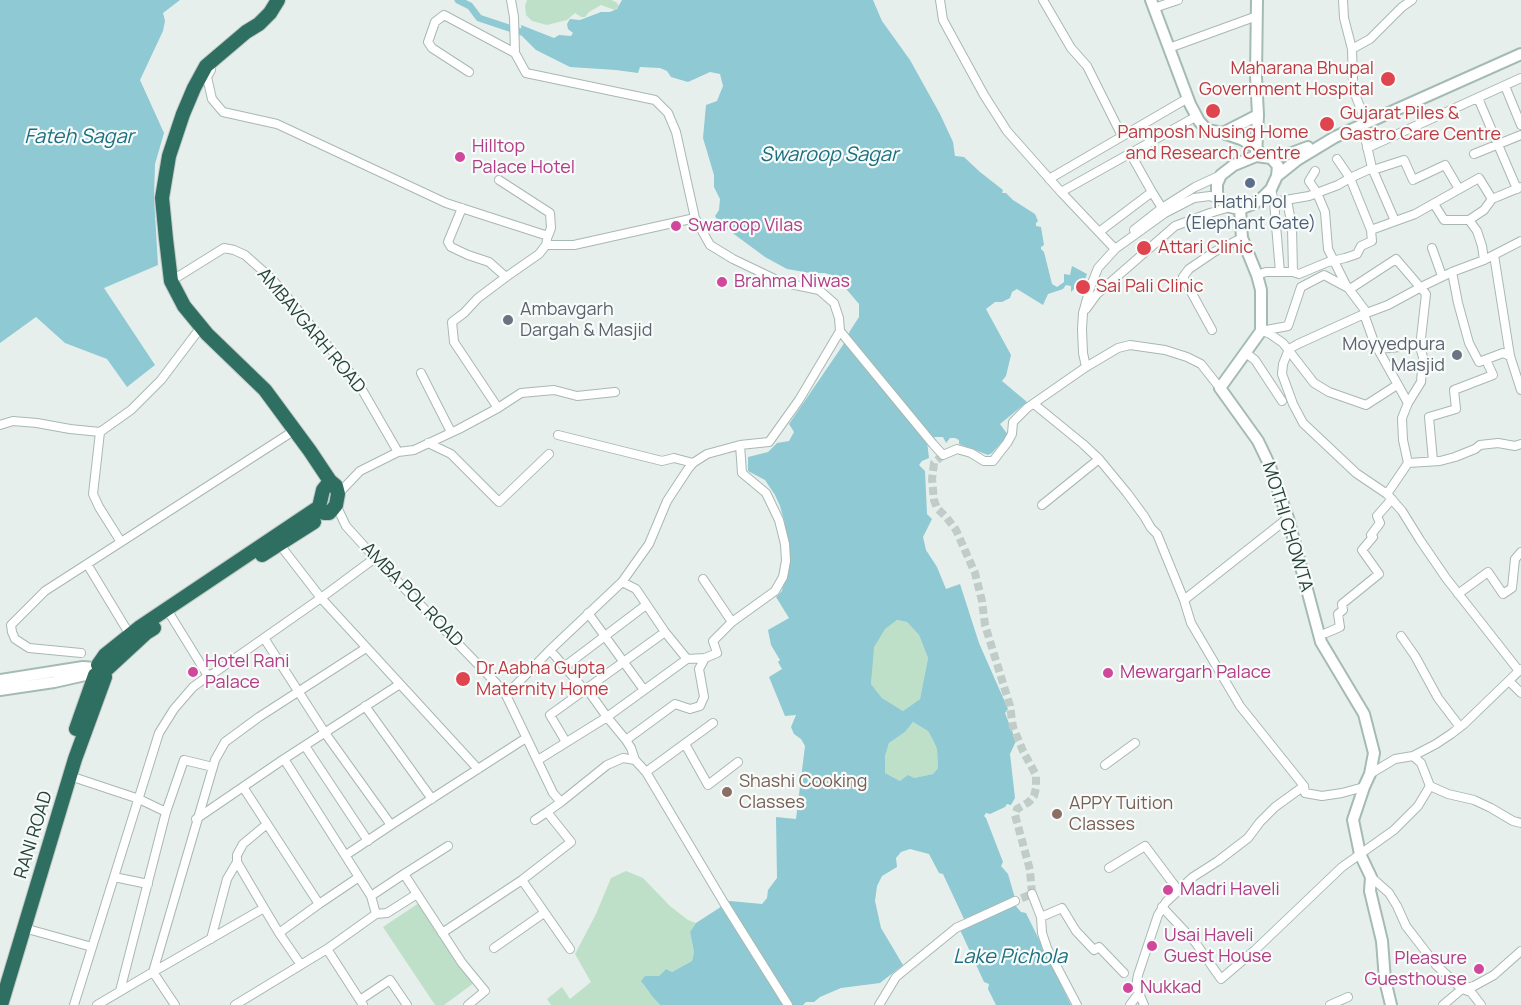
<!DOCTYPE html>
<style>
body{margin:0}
canvas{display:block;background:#e6efeb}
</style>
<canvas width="1521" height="1005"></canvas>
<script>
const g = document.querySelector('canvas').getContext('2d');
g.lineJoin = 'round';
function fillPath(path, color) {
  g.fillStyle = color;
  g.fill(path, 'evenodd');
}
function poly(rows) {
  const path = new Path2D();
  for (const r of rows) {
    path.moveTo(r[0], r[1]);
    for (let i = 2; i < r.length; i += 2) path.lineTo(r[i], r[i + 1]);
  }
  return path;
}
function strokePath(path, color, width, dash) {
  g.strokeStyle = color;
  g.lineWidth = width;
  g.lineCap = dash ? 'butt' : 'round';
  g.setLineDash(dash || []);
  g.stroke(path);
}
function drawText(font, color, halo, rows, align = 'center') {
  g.font = font + ' Manrope,sans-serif';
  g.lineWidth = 4.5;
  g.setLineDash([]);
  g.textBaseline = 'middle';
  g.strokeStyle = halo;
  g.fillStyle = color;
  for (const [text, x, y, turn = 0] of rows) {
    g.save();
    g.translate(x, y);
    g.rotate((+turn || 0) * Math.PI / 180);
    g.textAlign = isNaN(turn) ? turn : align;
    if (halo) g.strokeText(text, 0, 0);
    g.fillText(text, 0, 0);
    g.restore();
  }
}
fillPath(poly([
 [527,0,611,0,616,2,619,6,615,10,601,5,589,12,585,17,581,17,575,13,567,20,547,25,532,21,526,15,525,6],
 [897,620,907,622,919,635,928,658,920,699,903,711,882,698,871,684,873,647,884,629],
 [913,722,928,731,933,740,937,749,938,768,933,774,900,781,885,773,885,756,889,743,905,732],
 [626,871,643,878,670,906,688,920,696,923,690,932,694,952,692,961,672,972,666,969,659,976,645,976,642,981,645,987,660,1005,551,1005,547,999,562,987,570,999,591,982,575,954,596,914,611,878],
 [419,903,474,983,444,1005,435,1005,383,927]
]), '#bfe0c8');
fillPath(poly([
 [0,0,180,0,163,13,165,21,163,31,140,80,164,133,155,164,154,197,158,265,104,288,155,365,127,387,107,359,65,343,36,317,0,343],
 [622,0,873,0,882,21,910,60,940,114,953,142,955,156,964,157,980,172,1003,190,1002,193,1006,193,1013,200,1035,214,1038,221,1036,223,1036,226,1041,227,1044,245,1041,247,1041,249,1044,252,1052,284,1057,287,1064,282,1064,274,1070,275,1072,266,1087,274,1085,279,1080,279,1076,282,1074,289,1071,292,1071,286,1066,285,1063,289,1048,294,1043,305,1017,289,1012,292,1010,298,1002,302,995,302,986,309,1011,355,1006,376,1002,381,1027,402,1000,424,1008,435,992,453,988,455,959,444,959,440,955,438,950,438,946,443,943,437,933,437,927,442,929,458,922,461,919,465,925,471,927,514,932,519,923,537,926,550,937,567,946,589,960,584,979,643,1008,709,1005,713,1016,741,1010,754,1015,798,1011,805,1007,804,1005,807,990,814,986,813,984,816,986,818,1003,862,1001,866,1008,874,1015,898,964,919,943,874,939,873,929,854,910,849,901,852,896,858,897,867,882,876,877,886,875,901,881,928,903,965,880,983,841,988,820,997,814,1002,806,1002,803,1005,660,1005,652,996,641,981,645,976,659,976,666,969,672,972,692,961,694,952,690,932,696,923,730,901,762,904,767,898,768,890,777,878,776,817,796,819,805,746,801,739,794,734,791,727,796,715,785,716,769,677,782,669,778,662,780,660,771,645,768,630,789,618,776,597,782,591,787,555,787,535,784,520,780,506,775,495,765,480,748,471,748,457,768,452,777,443,789,441,794,432,789,424,843,345,850,331,859,317,859,304,836,277,825,273,810,273,787,269,765,257,719,223,715,216,719,210,720,199,714,187,714,175,703,138,706,105,717,101,723,86,720,74,710,72,688,82,671,77,667,71,660,68,640,67,638,73,616,70,570,67,536,50,522,36,521,25,554,38,559,35,571,36,573,33,568,29,567,24,570,19,580,20,601,12,610,12,617,9],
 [897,620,907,622,919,635,928,658,920,699,903,711,882,698,871,684,874,647,885,629],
 [913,722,928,731,933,740,937,749,938,768,933,774,914,778,908,775,900,781,885,773,885,756,889,743,905,732],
 [1015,905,1021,912,1026,913,1071,1005,996,1005,988,989,989,984,984,982,961,932,960,928]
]), '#8ec9d4');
strokePath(poly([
 [458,0,470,6,479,18,521,32]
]), '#8ec9d4', 7);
strokePath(poly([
 [943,455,934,463,932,479,934,500,937,508,947,518,956,530,975,573,982,601,985,625,1010,706,1013,727,1023,751,1036,775,1036,788,1034,796,1029,802,1017,809,1015,815,1030,870,1032,894,1015,901]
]), '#bfccc8', 8, [8, 4]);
const street = poly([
 [940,0,943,20,984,95,1007,131,1061,192,1115,249,1165,213,1194,198,1210,196,1220,200],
 [1043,0,1071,48,1087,66,1122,136],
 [1154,8,1178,0],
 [1169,48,1257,16],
 [1352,49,1370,39,1402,7,1412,0],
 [211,70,207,77,212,99,223,112,277,124,446,203,548,236,551,228,550,213,499,180],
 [469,72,432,48,428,42,435,22,444,15,515,53],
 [1505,86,1521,125],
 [1478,98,1517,189],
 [1367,148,1521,78],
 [1474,154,1521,135],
 [1372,168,1395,221],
 [1373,170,1404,160,1413,180,1445,165,1459,189],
 [1315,171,1309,181,1317,193,1325,212,1328,249,1346,285,1367,313],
 [1049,179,1188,98],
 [1271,189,1274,202,1309,196,1338,185,1350,178,1337,159],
 [1061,192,1197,116],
 [1152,192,1162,208],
 [1492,199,1521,187],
 [1287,200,1292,227,1293,272],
 [1274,202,1280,272],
 [1434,204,1444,220,1469,220],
 [462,208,448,242,451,247,468,255,489,262,506,277],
 [1134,230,1162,208,1195,187,1221,175],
 [1371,230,1415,214,1479,178,1492,199],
 [1099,232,1152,192,1130,153],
 [547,240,546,245,574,245,695,218],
 [1432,248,1442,276],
 [1494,255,1510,356,1521,390],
 [1484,260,1482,246,1477,231,1469,220,1484,210,1492,199],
 [1452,272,1458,303,1469,343,1479,362,1503,353,1510,356],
 [1257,275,1266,272,1293,272,1299,274,1328,262,1345,258,1357,254,1361,246,1372,241,1371,230,1350,178,1372,168,1362,124,1362,112,1355,94,1353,82,1352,49,1344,18,1343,0],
 [171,281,224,248,234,250,245,255,272,279,357,381,398,452],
 [1086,309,1097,294,1175,226,1210,213,1230,207],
 [1364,314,1374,342,1408,403],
 [1212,330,1183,277,1189,269,1214,252,1242,238],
 [840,331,933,444,943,455,957,449,971,453,984,461,993,461,1007,443,1012,434,1013,422,1027,408,1086,367,1118,348,1130,345,1165,350,1187,357,1201,364,1220,388],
 [1261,331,1288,326,1301,287,1324,275,1350,289,1396,259,1426,294,1420,347],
 [1263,331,1270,334,1283,343,1314,383,1329,392,1366,405,1397,385],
 [1378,349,1400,347,1420,347,1423,357,1421,382,1408,403,1402,418,1403,440,1408,463,1387,494],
 [1246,353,1255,360,1282,401],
 [1086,367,1083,353,1082,329,1083,313,1090,288,1098,268,1117,247],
 [421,373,451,432],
 [1034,404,1083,444,1099,459,1127,493,1144,516,1151,528,1157,534,1184,600,1191,623,1240,706,1304,786,1305,793,1322,796,1342,793,1364,787],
 [498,408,454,342,452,322,464,313,478,298,506,277,539,254,546,245],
 [0,425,13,421,37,423,70,429,100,432,131,410,161,380,201,327],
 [100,432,93,494,99,507,121,542],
 [558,435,662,461,674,458,693,463],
 [428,443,451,454,499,502,549,454],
 [1433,461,1429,417,1456,409,1454,390,1493,375,1486,360],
 [1408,463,1440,461,1455,457,1475,449,1480,445,1498,443,1515,446,1521,444],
 [338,494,360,471,398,452,414,450,459,429,498,408,521,393,554,390,577,396,615,392],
 [336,505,346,526,375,558,496,683,506,695,553,793,561,802,607,765,623,758,635,760,646,772,724,903,788,1005],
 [1042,505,1099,459],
 [87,564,130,635],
 [703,579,732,622],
 [1458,594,1488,572,1503,594,1512,588,1515,559,1521,552],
 [1184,600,1288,518],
 [588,613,644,690],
 [171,616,208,676],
 [1326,633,1340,627,1338,614,1343,610,1342,604,1379,574,1362,550,1373,537,1371,535,1380,523,1377,516,1392,499],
 [1401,636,1415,656,1438,698,1460,727],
 [264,638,325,733,391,825,526,738],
 [550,650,582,687,587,689,607,717,626,740,631,748,635,760],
 [81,653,29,648,15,639,12,632,11,625,45,591,295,430],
 [687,659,705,658,717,653,713,641,732,622,775,591,783,577,786,561,785,544,779,520,766,493,742,473,740,445],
 [564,667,646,605],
 [1519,671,1446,578,1420,540,1402,511,1387,494,1356,473,1303,423,1293,404,1282,374,1283,364,1289,349,1298,344,1364,314,1388,305,1423,286,1452,272,1484,260,1521,241],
 [1509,681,1521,693],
 [400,684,478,769],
 [506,695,550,650,622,582,649,544,667,501,688,469,693,463,707,454,740,445,769,442,799,400,840,331,839,318,834,303,819,290,781,282,733,259,710,245,695,218,676,132,668,113,655,100,526,73,515,53,514,17,511,0],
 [365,706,432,799],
 [626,740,675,704,690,709,700,706,704,697,699,669,705,658],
 [566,742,550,715,665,632],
 [685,744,708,785,738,762],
 [305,746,368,841],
 [1413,756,1421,763,1430,786,1448,794,1474,800,1491,808,1513,821,1521,823],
 [538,760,607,717,687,659,665,632,636,589,622,582],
 [1105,765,1135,743],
 [646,772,713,723],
 [1370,774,1395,759,1413,756,1436,744,1451,734,1464,724,1521,669],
 [70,776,139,799,166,812,120,991],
 [243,787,319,904,279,933],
 [166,812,184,760,213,767],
 [196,819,284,759],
 [535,820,547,812],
 [346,855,391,825],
 [237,862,237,855,243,844,267,824],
 [1109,868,1145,846,1178,890],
 [114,877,148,884],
 [1371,877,1389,893,1397,906,1406,926,1436,965,1462,989,1471,992,1481,1005],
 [522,880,570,949],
 [417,894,404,874,448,846],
 [1032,894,1041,917,1042,933,1047,948,1077,1005],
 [371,896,404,874],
 [319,904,359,877],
 [1162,907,1195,942,1221,979,1255,950,1342,867,1394,830,1418,806,1430,786],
 [376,914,387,913,417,894,462,963,485,991,468,1005],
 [1041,917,1062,908,1076,931,1094,950,1099,947,1124,973],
 [24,928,92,947],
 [442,933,522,880,571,842,547,812,561,802],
 [211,939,227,879,237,862,264,908],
 [494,948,544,913],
 [327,949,363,1005],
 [301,965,279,933,264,908,153,972,213,767,215,760,225,742,259,717,366,648],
 [360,1000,390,980,407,1005],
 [74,1005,159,733,174,709,193,687,208,676,214,673,321,598,375,558],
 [97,1005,153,972,175,1005],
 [235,1005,327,949,376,914,371,896,284,759,400,684,321,598,280,545],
 [879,1005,896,977,956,928,1015,901],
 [1130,1005,1139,993],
 [1144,1005,1136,986,1138,975,1158,915,1166,902,1193,877,1218,861,1248,838,1260,822,1275,807,1304,786],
 [1330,1005,1348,997],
 [1443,1005,1462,989,1474,986,1494,975,1521,951]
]);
const secondary = poly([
 [1151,0,1190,104,1199,121,1207,130,1223,133,1258,115],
 [1223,133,1241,139,1257,148],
 [1256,156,1271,158,1278,166,1277,176,1271,189,1262,198,1255,203,1240,209,1230,207,1220,200,1217,193,1217,184,1221,175,1234,165,1256,156],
 [1256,156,1258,115,1256,76,1257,0],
 [1271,158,1292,153,1308,147],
 [1277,176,1297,160,1335,137,1521,54],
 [1240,209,1242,238,1257,275,1261,290,1261,331,1220,388,1258,441,1269,464,1288,518,1321,642,1364,714,1374,753,1370,774,1364,787,1353,820,1360,854,1371,877,1370,891,1382,941,1385,980,1391,1005],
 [0,680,83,667,95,668],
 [0,690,54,682,94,673]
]);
const highway = poly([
 [278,0,270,13,259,24,246,32,206,66,194,88,183,114,169,156,162,198,166,239,171,281,184,306,207,334,265,390,310,451,330,481,336,486,338,494,336,505,332,510,329,513,324,513,321,511,319,507],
 [262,555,314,522],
 [98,665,105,655,140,627,319,507,323,490,330,481],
 [107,669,146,633,154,628],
 [76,729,95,675],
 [1,1005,75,759,105,677]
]);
strokePath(street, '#a8b8b2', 10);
strokePath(secondary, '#a4bbb3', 14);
strokePath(highway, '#c2cac8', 16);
strokePath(street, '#fff', 8);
strokePath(secondary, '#fff', 10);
strokePath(highway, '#2f6f62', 14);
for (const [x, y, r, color] of [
 [1388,79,8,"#e0444e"],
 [1213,111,8,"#e0444e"],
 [1327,124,8,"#e0444e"],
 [460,157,6,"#d1479c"],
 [1250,183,6,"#5c6f8a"],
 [676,226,6,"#d1479c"],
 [1144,248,8,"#e0444e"],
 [722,282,6,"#d1479c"],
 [1083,287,8,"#e0444e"],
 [508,320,6,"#6b7280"],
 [1457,355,6,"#6b7280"],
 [193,672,6,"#d1479c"],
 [1108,673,6,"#d1479c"],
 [463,679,8,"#e0444e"],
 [727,792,6,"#8d6e63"],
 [1057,814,6,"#8d6e63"],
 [1168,890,6,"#d1479c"],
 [1152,946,6,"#d1479c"],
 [1479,969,6,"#d1479c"],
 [1128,988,6,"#d1479c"]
]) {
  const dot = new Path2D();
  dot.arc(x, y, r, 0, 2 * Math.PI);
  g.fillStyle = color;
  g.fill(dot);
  strokePath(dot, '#f7fbf9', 2);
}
drawText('18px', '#be3a42', '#f7fbf9', [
 ["Maharana Bhupal",1374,69,"right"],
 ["Government Hospital",1374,90,"right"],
 ["Gujarat Piles &",1340,114],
 ["Gastro Care Centre",1340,135],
 ["Pamposh Nusing Home",1213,133,"center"],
 ["and Research Centre",1213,154,"center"],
 ["Attari Clinic",1158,248],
 ["Sai Pali Clinic",1096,287],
 ["Dr.Aabha Gupta",476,669],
 ["Maternity Home",476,690]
], 'left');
drawText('18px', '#b23c85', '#f7fbf9', [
 ["Hilltop",472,147],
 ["Palace Hotel",472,168],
 ["Swaroop Vilas",688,226],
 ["Brahma Niwas",734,282],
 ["Hotel Rani",205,662],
 ["Palace",205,683],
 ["Mewargarh Palace",1120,673],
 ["Madri Haveli",1180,890],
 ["Usai Haveli",1164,936],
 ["Guest House",1164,957],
 ["Pleasure",1467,959,"right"],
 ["Guesthouse",1467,980,"right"],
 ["Nukkad",1140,988]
], 'left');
drawText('18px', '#4e5e75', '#f7fbf9', [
 ["Hathi Pol",1250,203],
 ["(Elephant Gate)",1250,224]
]);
drawText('18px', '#5b616d', '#f7fbf9', [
 ["Ambavgarh",520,310],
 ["Dargah & Masjid",520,331],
 ["Moyyedpura",1445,345,"right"],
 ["Masjid",1445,366,"right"]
], 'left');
drawText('18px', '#24423a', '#f7fbf9', [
 ["AMBAVGARH ROAD",311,331,50],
 ["MOTHI CHOWTA",1287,527,73],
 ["AMBA POL ROAD",412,595,46],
 ["RANI ROAD",34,835,-73]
]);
drawText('18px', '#785e54', '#f7fbf9', [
 ["Shashi Cooking",739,782],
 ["Classes",739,803],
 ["APPY Tuition",1069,804],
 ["Classes",1069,825]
], 'left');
drawText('italic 20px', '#1c6f80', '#f7fbf9', [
 ["Fateh Sagar",79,137],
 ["Swaroop Sagar",829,155],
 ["Lake Pichola",1010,957]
]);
</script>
